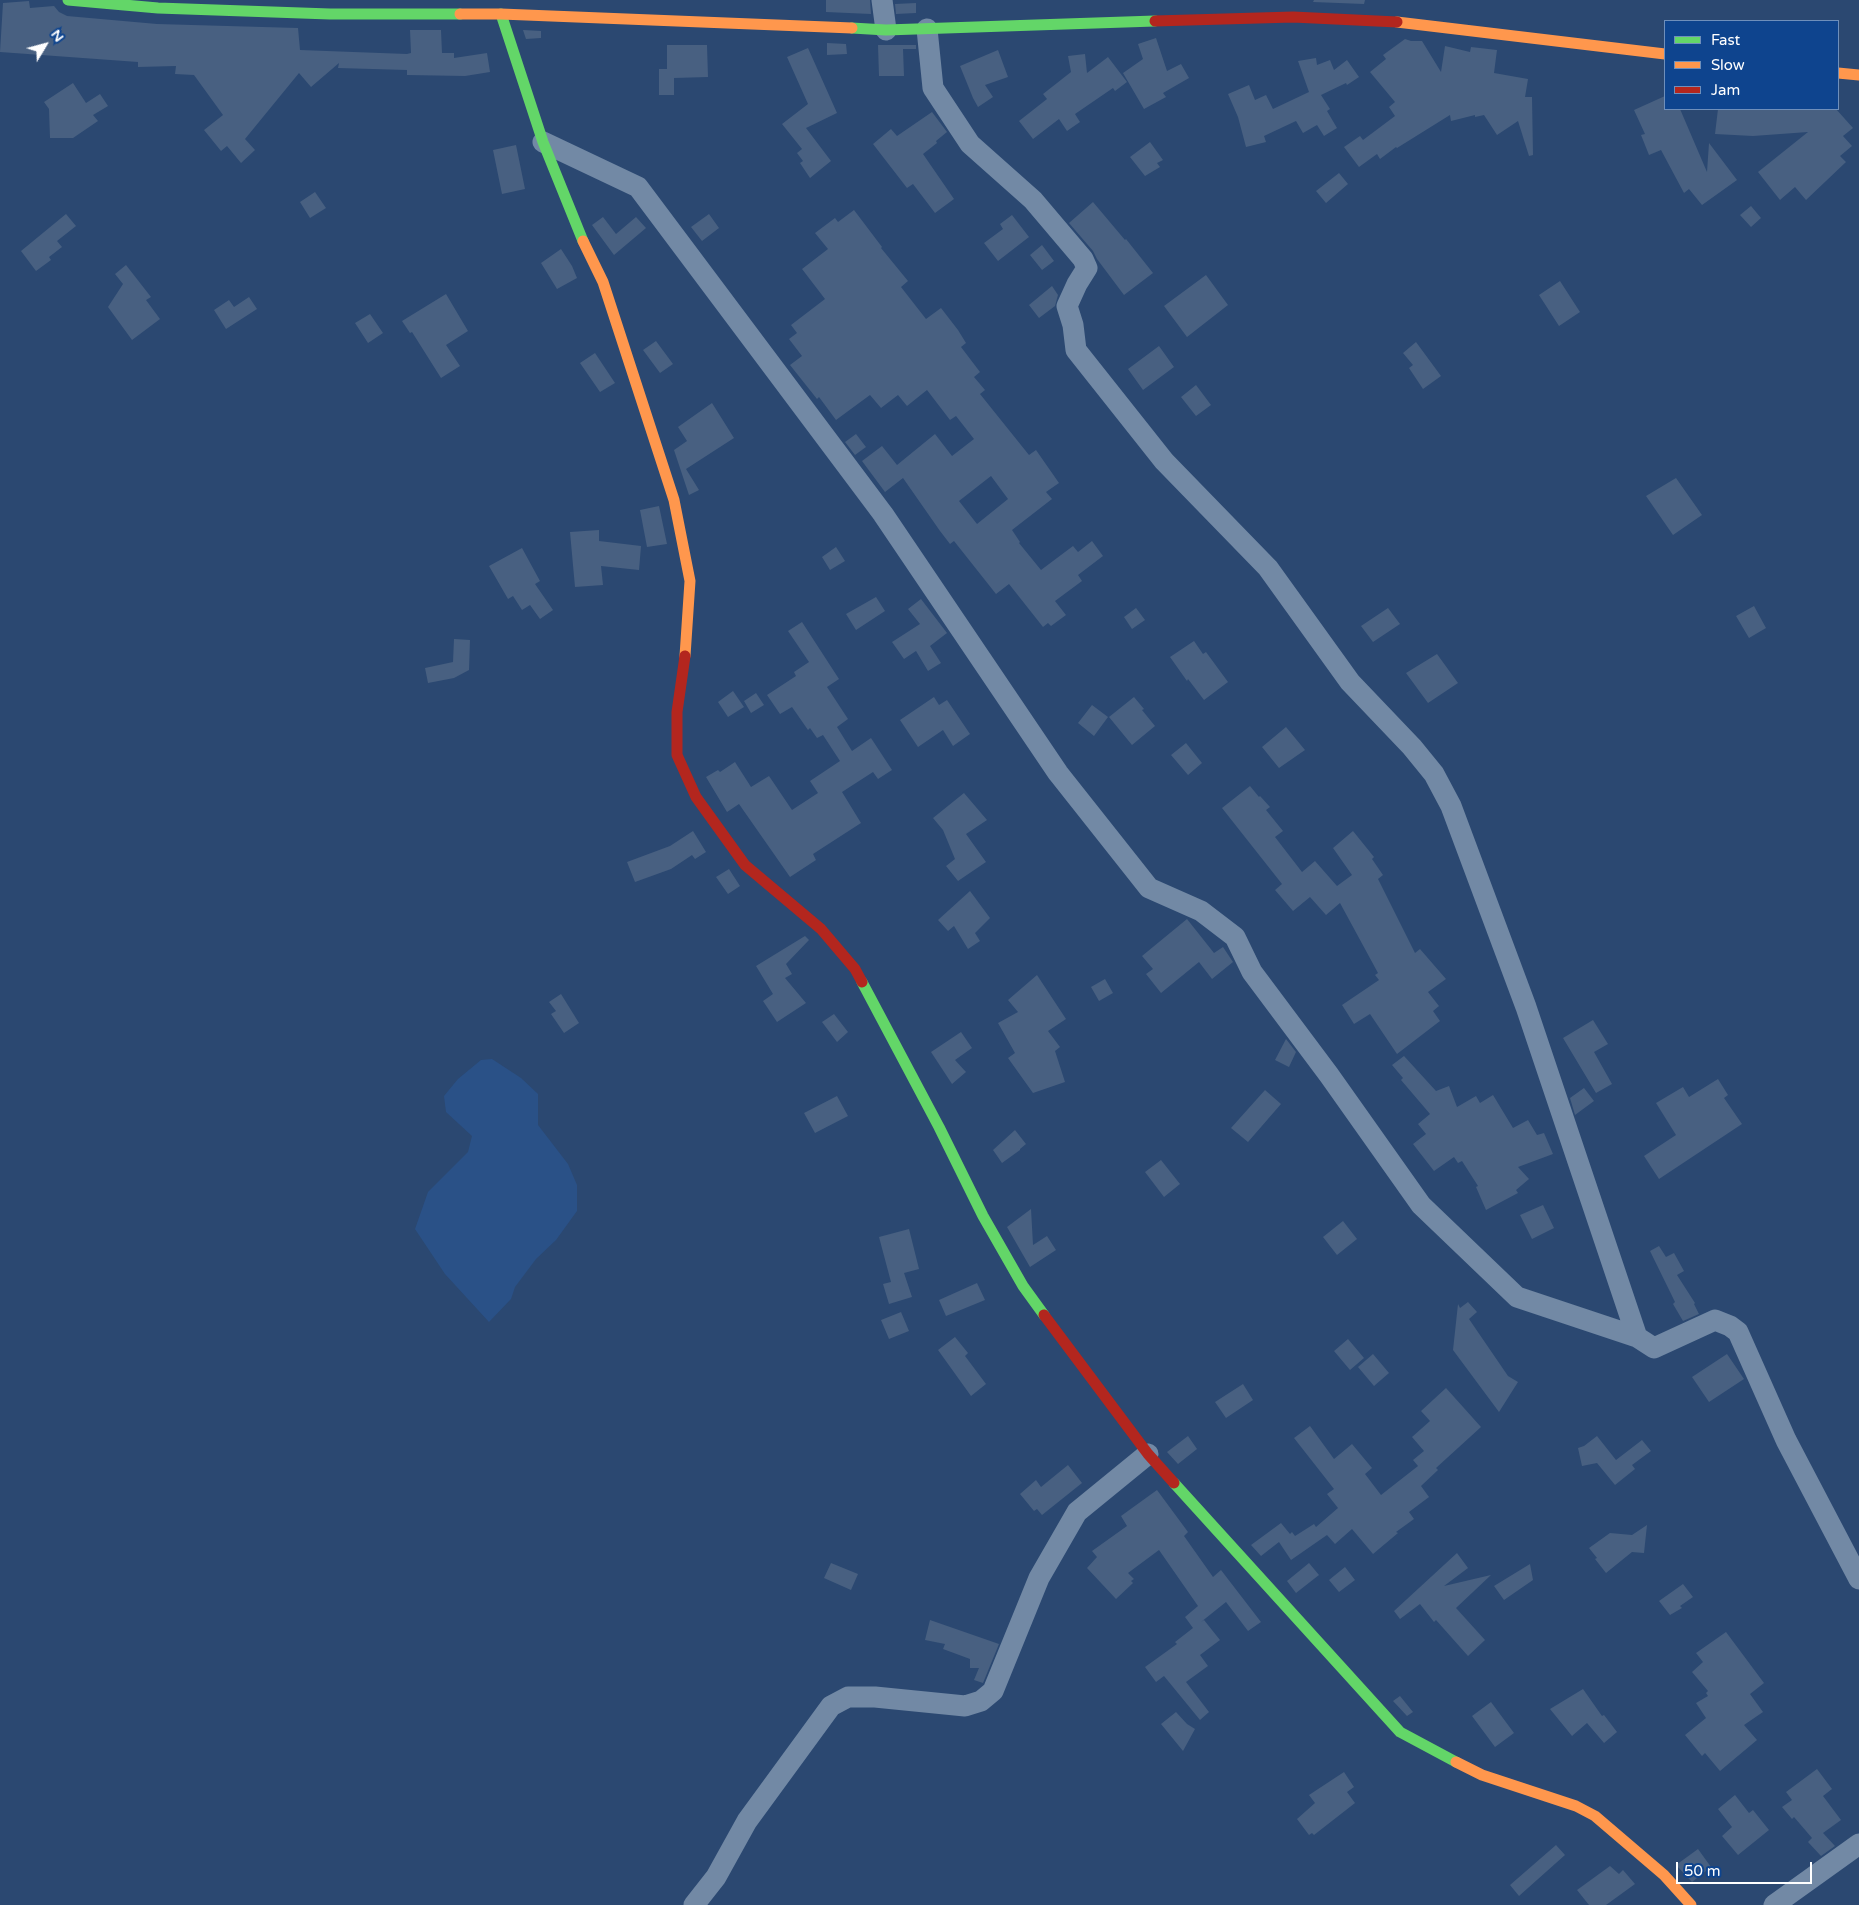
<!DOCTYPE html>
<style>
body{margin:0}
#map{position:relative;width:1859px;height:1905px;overflow:hidden;background:#2b4871;font-family:"Varela Round",sans-serif}
canvas{display:block}
.legend{position:absolute;left:1664px;top:20px;width:175px;height:90px;box-sizing:border-box;background:#0e448e;border:1px solid #6e8fbb;margin:0;padding:6px 9px;list-style:none;font-size:15px;color:#fff}
.legend li{display:flex;align-items:center;gap:10px;height:25px}
.legend b{width:25px;border:1px solid #6e8fbb}
.north{position:absolute;left:20px;top:20px;width:50px;height:50px;-webkit-text-stroke:4px #0e448e;paint-order:stroke;rotate:53deg;font-size:14px;font-weight:700;line-height:20px;text-align:center;color:#fff}
.north::after{content:'';display:block;margin:auto;width:18px;height:22px;background:#fff;clip-path:polygon(50% 0,100% 100%,50% 72%,0 100%)}
.scale{position:absolute;left:1676px;top:1862px;width:136px;height:22px;box-sizing:border-box;border:2px solid #fff;border-top:0;padding-left:6px;font-size:15px;line-height:18px;white-space:nowrap;color:#fff;-webkit-text-stroke:4px #0e448e;paint-order:stroke}
</style>
<div id="map">
<canvas width="1859" height="1905"></canvas>
<ul class="legend">
<li><b style="height:6px;background:#63d668"></b>Fast</li>
<li><b style="height:6px;background:#ff974d"></b>Slow</li>
<li><b style="height:6px;background:#b3261e"></b>Jam</li>
</ul>
<div class="north">N</div>
<div class="scale">50 m</div>
</div>
<script>
const g = document.querySelector('canvas').getContext('2d');
g.lineJoin = 'round';
function fillPath(path, color) {
  g.fillStyle = color;
  g.fill(path, 'evenodd');
}
function poly(rows) {
  const path = new Path2D();
  for (const r of rows) {
    path.moveTo(r[0], r[1]);
    for (let i = 2; i < r.length; i += 2) path.lineTo(r[i], r[i + 1]);
  }
  return path;
}
function strokePath(path, color, width, dash) {
  g.strokeStyle = color;
  g.lineWidth = width;
  g.lineCap = dash ? 'butt' : 'round';
  g.setLineDash(dash || []);
  g.stroke(path);
}
fillPath(poly([
 [492,1059,521,1078,538,1094,538,1125,568,1164,577,1185,577,1211,556,1240,536,1259,515,1287,511,1299,489,1322,445,1274,415,1229,428,1192,468,1152,472,1136,446,1112,444,1096,458,1079,481,1060]
]), '#2a5187');
fillPath(poly([
 [826,0,870,0,871,14,826,12],
 [1314,0,1365,0,1364,4,1313,2],
 [29,1,30,8,54,6,59,12,67,16,157,24,298,28,300,50,407,54,411,53,410,30,441,30,442,53,454,53,454,58,487,53,490,72,465,76,407,75,407,70,338,68,339,63,311,87,299,73,245,139,255,150,241,163,227,146,221,151,204,130,223,115,194,75,175,74,176,66,138,67,138,62,0,52,3,3],
 [916,3,916,13,896,14,895,4],
 [523,30,541,31,541,38,526,39],
 [1156,38,1167,71,1181,64,1189,78,1163,93,1166,97,1144,109,1123,73,1143,59,1138,44],
 [1405,39,1411,41,1422,41,1441,72,1445,46,1470,52,1471,47,1497,50,1494,73,1528,79,1525,97,1532,97,1533,155,1529,156,1518,121,1497,135,1484,115,1475,117,1475,115,1451,121,1450,115,1397,148,1396,147,1380,159,1377,154,1359,167,1344,147,1360,136,1363,140,1395,116,1389,107,1395,102,1370,72,1386,59,1383,55],
 [827,43,846,44,847,54,827,55],
 [667,45,707,45,708,77,674,78,674,95,659,95,659,69,667,69],
 [878,45,916,45,916,49,903,49,904,76,879,76],
 [808,48,837,113,806,128,831,161,810,178,800,163,803,161,797,153,802,149,782,124,808,104,787,57],
 [998,50,1008,77,985,85,993,97,978,107,973,98,960,66],
 [1085,54,1087,73,1108,57,1127,82,1115,91,1113,88,1075,114,1080,122,1067,131,1059,119,1033,139,1019,121,1047,99,1043,94,1071,72,1068,56],
 [1316,58,1317,65,1330,60,1334,70,1347,60,1359,77,1347,85,1346,83,1321,95,1330,109,1327,111,1337,128,1324,136,1317,125,1303,133,1296,121,1264,136,1266,142,1246,147,1238,117,1228,94,1249,85,1255,100,1266,95,1273,109,1309,92,1298,61],
 [73,83,86,103,100,94,108,106,93,115,98,121,73,138,50,138,49,109,44,102],
 [1665,96,1665,109,1680,109,1707,172,1709,143,1737,180,1702,205,1689,189,1684,193,1661,150,1649,155,1641,135,1645,134,1634,110],
 [1718,109,1836,109,1853,128,1843,136,1852,146,1840,156,1846,162,1806,200,1795,187,1780,200,1758,172,1808,132,1753,136,1715,134],
 [932,112,947,132,936,141,937,143,923,154,954,199,935,213,913,184,907,188,873,144,891,129,897,136],
 [1150,142,1163,160,1157,163,1160,167,1145,176,1130,157],
 [516,145,525,189,502,194,493,150],
 [1339,173,1348,184,1326,203,1316,191],
 [315,192,326,208,310,218,300,202],
 [1093,202,1125,240,1126,239,1153,273,1124,295,1097,259,1093,251,1069,223],
 [1751,206,1761,218,1751,227,1740,215],
 [854,210,882,247,881,248,908,281,901,287,926,319,941,308,958,330,966,343,961,347,980,372,974,377,985,390,980,394,1029,455,1036,450,1059,483,1046,492,1052,499,1012,530,1020,542,1019,543,1041,570,1073,546,1078,552,1092,541,1103,556,1078,575,1082,581,1055,601,1066,615,1051,626,1048,623,1043,627,1009,584,996,594,954,541,950,544,940,531,903,478,885,492,862,461,882,446,897,465,935,434,952,456,974,439,956,416,950,420,927,390,907,406,898,395,881,408,870,395,836,420,819,397,817,399,790,365,802,356,789,339,797,333,791,325,825,299,802,269,828,249,815,233,835,218,838,222],
 [991,476,1008,499,977,524,959,501],
 [66,214,76,226,57,241,62,247,49,257,51,260,36,271,21,251],
 [709,214,719,228,702,241,691,227],
 [1012,215,1029,237,998,261,984,243,1003,229,1000,224],
 [603,217,616,234,636,217,646,228,614,255,592,225],
 [1042,245,1054,261,1042,270,1030,255],
 [561,249,572,266,577,278,557,289,541,263],
 [126,265,151,297,146,300,160,319,132,340,108,307,123,284,115,274],
 [1206,275,1228,305,1187,337,1164,306],
 [1560,281,1580,312,1559,326,1539,295],
 [1052,286,1058,295,1055,306,1039,318,1029,305],
 [446,294,468,331,446,345,460,366,441,378,412,332,410,333,402,321],
 [249,297,257,309,226,329,214,310,229,300,234,307],
 [370,314,383,333,368,343,355,323],
 [656,341,673,364,660,373,643,350],
 [1416,342,1441,376,1423,389,1409,368,1413,365,1403,353],
 [1159,346,1174,367,1143,390,1128,369],
 [595,353,615,383,600,392,580,363],
 [1196,385,1211,405,1196,416,1181,397],
 [712,403,734,438,686,469,699,490,689,495,674,450,687,441,678,427],
 [856,434,866,447,855,455,845,442],
 [1676,478,1702,515,1673,535,1646,496],
 [659,506,667,544,647,547,640,510],
 [599,530,599,541,641,546,639,570,601,566,603,585,575,587,570,532],
 [836,547,845,561,830,570,822,557],
 [522,548,540,581,535,584,553,610,540,619,530,605,522,610,513,596,508,599,489,566],
 [876,597,885,611,856,630,846,614],
 [921,599,947,633,930,646,941,663,928,671,916,651,904,659,892,642,920,624,908,609],
 [1754,606,1766,628,1749,638,1736,616],
 [1136,608,1145,620,1132,629,1124,617],
 [1388,608,1400,624,1373,642,1361,626],
 [802,622,839,679,827,687,848,719,837,727,852,751,871,738,892,770,878,779,873,772,842,792,861,823,813,854,816,860,790,877,739,804,727,812,706,777,718,770,720,772,735,762,751,787,769,776,792,810,818,793,810,781,840,761,823,735,817,738,810,728,808,730,792,707,780,714,767,695,796,676,794,672,809,662,788,631],
 [454,639,470,640,469,670,454,678,428,683,425,668,453,662],
 [1194,641,1203,654,1206,652,1228,682,1204,700,1188,679,1187,681,1170,657],
 [1437,654,1458,683,1428,703,1406,673],
 [733,691,744,707,728,717,718,702],
 [756,693,764,705,751,713,744,701],
 [934,697,939,705,947,700,970,734,953,746,943,730,918,747,900,720],
 [1134,697,1144,709,1142,710,1155,726,1132,745,1109,717],
 [1092,705,1108,717,1094,736,1078,723],
 [1286,727,1305,750,1279,768,1262,747],
 [1186,743,1202,763,1188,775,1171,755],
 [1250,786,1259,797,1260,796,1270,807,1266,810,1283,831,1275,837,1302,872,1315,861,1337,886,1352,875,1333,848,1353,831,1374,857,1372,859,1383,875,1378,879,1415,953,1420,949,1446,979,1428,992,1439,1006,1433,1011,1440,1021,1397,1054,1370,1014,1354,1024,1342,1005,1379,980,1375,975,1378,973,1340,903,1326,915,1310,897,1293,911,1275,890,1282,884,1222,808],
 [964,793,987,820,966,834,986,862,958,881,946,866,955,859,943,830,933,818],
 [693,831,706,852,695,859,692,855,671,869,635,882,627,862,670,846],
 [729,869,740,886,728,894,716,877],
 [970,891,990,918,975,933,980,941,968,949,954,926,948,931,938,920],
 [1187,919,1214,953,1223,947,1233,962,1212,979,1199,962,1161,993,1146,974,1153,969,1142,956],
 [805,936,809,940,786,964,792,974,785,978,806,1003,777,1022,763,1001,773,994,756,966],
 [1037,975,1066,1019,1048,1031,1060,1047,1055,1051,1065,1082,1033,1093,1008,1058,1015,1053,998,1023,1018,1012,1008,1000],
 [1105,979,1113,993,1099,1001,1091,987],
 [561,994,579,1023,564,1033,551,1014,556,1011,549,1002],
 [834,1014,848,1032,837,1042,822,1022],
 [1593,1020,1608,1044,1594,1052,1612,1084,1596,1093,1563,1038],
 [961,1032,972,1048,955,1060,966,1072,952,1084,931,1052],
 [1286,1039,1296,1052,1289,1067,1275,1060],
 [1404,1056,1436,1091,1449,1086,1457,1107,1476,1096,1480,1103,1493,1095,1513,1128,1528,1120,1537,1135,1544,1133,1553,1154,1518,1167,1529,1179,1516,1190,1518,1193,1486,1210,1476,1187,1478,1186,1462,1161,1458,1163,1454,1157,1434,1171,1413,1144,1426,1134,1418,1124,1430,1114,1401,1080,1403,1078,1392,1065],
 [1718,1079,1728,1095,1724,1098,1742,1124,1659,1179,1644,1156,1676,1135,1656,1103,1683,1087,1689,1097],
 [1584,1088,1594,1101,1575,1115,1570,1098],
 [1265,1090,1281,1104,1248,1142,1231,1128],
 [837,1096,848,1116,815,1133,804,1113],
 [1015,1130,1026,1144,1020,1149,1020,1150,1002,1163,993,1150],
 [1161,1160,1180,1184,1164,1197,1145,1172],
 [1543,1205,1554,1228,1532,1239,1520,1215],
 [1031,1209,1033,1245,1047,1236,1056,1250,1030,1267,1007,1227],
 [1343,1221,1357,1239,1337,1255,1323,1237],
 [909,1229,919,1269,904,1273,912,1297,889,1304,883,1284,891,1282,879,1237],
 [1659,1246,1666,1257,1674,1253,1684,1271,1677,1275,1695,1303,1694,1304,1699,1314,1683,1321,1673,1304,1675,1302,1650,1251],
 [977,1283,985,1300,946,1316,939,1300],
 [1468,1302,1477,1312,1469,1319,1508,1376,1518,1382,1499,1412,1453,1350,1458,1304,1460,1308],
 [901,1312,909,1331,889,1339,881,1320],
 [955,1337,968,1353,965,1356,986,1384,971,1396,938,1350],
 [1348,1339,1364,1358,1350,1370,1334,1351],
 [1373,1354,1389,1373,1374,1386,1358,1367],
 [1727,1354,1744,1379,1709,1402,1692,1377],
 [1243,1384,1253,1400,1226,1418,1215,1402],
 [1446,1388,1481,1427,1436,1468,1438,1470,1421,1486,1429,1497,1409,1512,1414,1519,1396,1532,1398,1533,1373,1554,1352,1529,1335,1544,1327,1535,1291,1560,1279,1542,1261,1556,1251,1545,1281,1523,1290,1534,1292,1532,1295,1536,1314,1524,1316,1527,1338,1508,1327,1494,1334,1489,1294,1438,1310,1426,1334,1459,1352,1444,1372,1468,1365,1474,1381,1495,1418,1466,1413,1460,1424,1451,1412,1437,1430,1421,1421,1411],
 [1188,1436,1197,1449,1178,1464,1167,1452],
 [1597,1436,1616,1460,1642,1440,1651,1451,1632,1465,1635,1469,1615,1485,1597,1463,1582,1466,1578,1448,1584,1446],
 [1068,1465,1082,1483,1042,1515,1037,1509,1034,1511,1020,1494,1036,1480,1041,1487],
 [1157,1490,1188,1532,1184,1536,1213,1577,1221,1570,1261,1622,1248,1631,1226,1602,1201,1622,1204,1620,1220,1640,1200,1655,1208,1666,1186,1682,1209,1712,1200,1720,1164,1676,1156,1682,1145,1667,1177,1644,1175,1642,1193,1628,1185,1617,1198,1606,1159,1550,1128,1573,1134,1579,1131,1581,1133,1583,1116,1599,1087,1568,1097,1557,1092,1551,1127,1526,1121,1516],
 [1647,1525,1644,1553,1632,1552,1606,1573,1595,1559,1597,1558,1589,1548,1610,1533,1632,1535],
 [1457,1553,1468,1568,1444,1586,1491,1575,1456,1608,1485,1640,1468,1656,1436,1620,1434,1622,1420,1604,1400,1619,1394,1611],
 [831,1563,858,1574,851,1590,824,1578],
 [1309,1563,1319,1575,1296,1593,1287,1581],
 [1530,1564,1533,1580,1504,1600,1494,1586],
 [1345,1567,1355,1580,1339,1592,1329,1580],
 [1683,1584,1693,1597,1680,1606,1682,1608,1670,1615,1659,1601],
 [930,1620,999,1644,983,1683,974,1680,979,1668,970,1668,970,1659,943,1649,945,1644,925,1640],
 [1726,1632,1764,1683,1750,1694,1763,1712,1744,1725,1757,1740,1720,1771,1705,1753,1702,1756,1685,1735,1706,1718,1696,1703,1708,1696,1706,1693,1708,1691,1692,1672,1703,1662,1696,1653],
 [1583,1689,1602,1716,1604,1715,1617,1732,1604,1743,1587,1723,1572,1736,1550,1709],
 [1400,1696,1413,1712,1407,1716,1393,1701],
 [1491,1702,1514,1733,1495,1747,1472,1716],
 [1176,1712,1187,1724,1195,1729,1183,1751,1161,1724],
 [1817,1769,1832,1789,1823,1796,1841,1820,1823,1833,1835,1846,1821,1856,1808,1842,1812,1838,1794,1817,1792,1819,1782,1807,1792,1800,1786,1792],
 [1344,1772,1354,1787,1347,1792,1355,1803,1314,1835,1312,1833,1309,1835,1297,1819,1315,1803,1309,1795],
 [1735,1795,1749,1813,1753,1810,1769,1830,1738,1855,1722,1836,1732,1827,1718,1809],
 [1556,1845,1565,1855,1519,1896,1510,1885],
 [1698,1849,1711,1867,1692,1882,1676,1865],
 [1610,1866,1619,1874,1623,1870,1635,1884,1606,1905,1589,1905,1577,1890]
]), '#486081');
strokePath(poly([
 [882,0,886,30],
 [927,29,933,88,970,144,1033,200,1083,259,1087,268,1077,284,1067,306,1073,325,1076,350,1164,461,1268,568,1350,682,1412,747,1434,774,1451,806,1526,1007,1637,1337,1654,1348,1715,1320,1730,1326,1738,1332,1786,1440,1859,1579],
 [543,142,638,187,883,514,1058,773,1149,888,1201,911,1235,937,1252,972,1329,1075,1421,1205,1517,1297,1637,1337],
 [694,1905,716,1877,747,1821,831,1706,848,1697,875,1697,965,1706,981,1701,993,1691,1039,1578,1077,1512,1148,1454],
 [1774,1905,1859,1844]
]), '#7289a5', 21);
strokePath(poly([
 [68,0,158,8,330,14,460,14],
 [501,14,543,142,583,241],
 [852,28,886,30,1155,21],
 [862,982,939,1127,983,1216,1023,1286,1044,1315],
 [1174,1483,1400,1732,1456,1762]
]), '#63d668', 11);
strokePath(poly([
 [460,14,501,14,852,28],
 [1397,22,1665,54],
 [1838,73,1859,75],
 [583,241,603,282,674,500,690,581,685,656],
 [1456,1762,1482,1775,1576,1806,1595,1816,1664,1875,1691,1905]
]), '#ff974d', 11);
strokePath(poly([
 [1155,21,1293,17,1397,22],
 [685,656,677,712,677,755,696,797,745,865,821,929,855,969,862,982],
 [1044,1315,1148,1454,1174,1483]
]), '#b3261e', 11);
</script>
